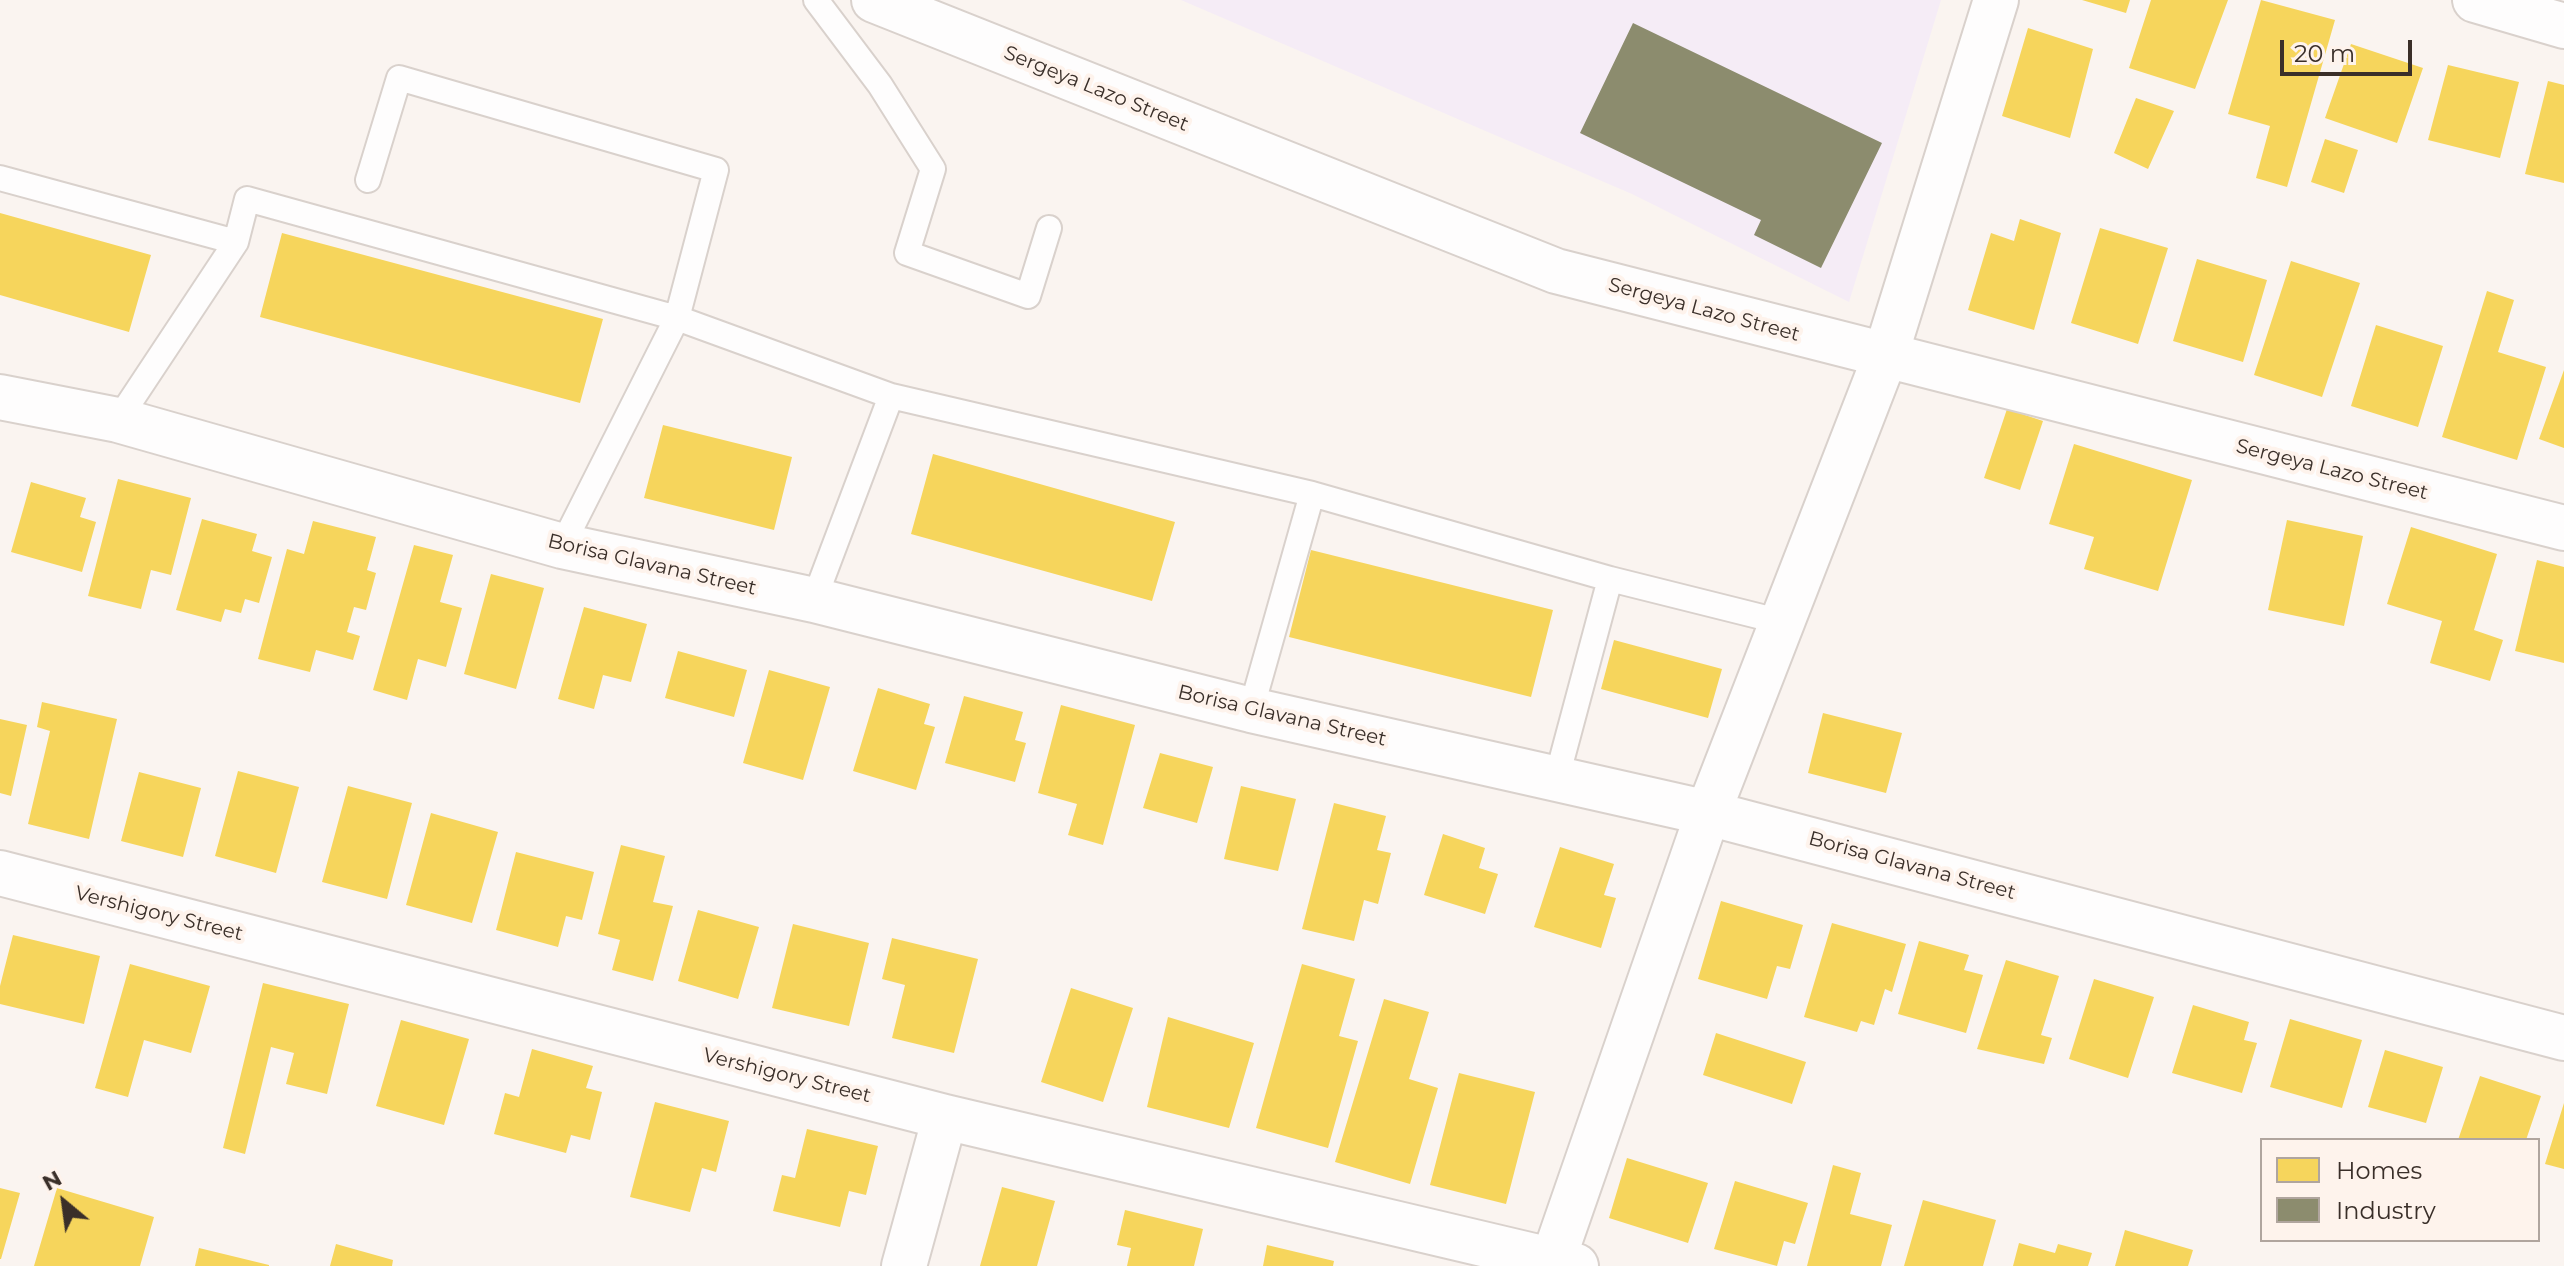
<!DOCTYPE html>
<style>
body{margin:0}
#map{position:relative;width:2564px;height:1266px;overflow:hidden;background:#faf4f0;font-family:Montserrat,sans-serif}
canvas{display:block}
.legend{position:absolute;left:2260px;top:1138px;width:280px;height:104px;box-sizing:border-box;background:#fef3ec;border:2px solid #b0a59e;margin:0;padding:10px 14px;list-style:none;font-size:24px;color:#3a2f29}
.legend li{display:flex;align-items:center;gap:16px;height:40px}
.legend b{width:40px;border:2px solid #b0a59e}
.north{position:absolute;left:24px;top:1162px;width:80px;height:80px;-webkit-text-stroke:6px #fef3ec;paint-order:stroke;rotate:331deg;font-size:22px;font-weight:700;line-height:32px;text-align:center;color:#3a2f29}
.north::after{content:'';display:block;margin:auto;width:28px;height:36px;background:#3a2f29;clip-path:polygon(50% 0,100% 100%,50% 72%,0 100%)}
.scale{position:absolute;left:2280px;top:40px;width:132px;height:36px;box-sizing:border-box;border:4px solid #3a2f29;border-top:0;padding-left:10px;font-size:24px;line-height:28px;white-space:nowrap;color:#3a2f29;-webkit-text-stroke:6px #fef3ec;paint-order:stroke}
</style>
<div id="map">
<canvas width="2564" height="1266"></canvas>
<ul class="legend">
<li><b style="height:22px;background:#f6d55c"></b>Homes</li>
<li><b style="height:22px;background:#8c8c6e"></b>Industry</li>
</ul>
<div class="north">N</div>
<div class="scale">20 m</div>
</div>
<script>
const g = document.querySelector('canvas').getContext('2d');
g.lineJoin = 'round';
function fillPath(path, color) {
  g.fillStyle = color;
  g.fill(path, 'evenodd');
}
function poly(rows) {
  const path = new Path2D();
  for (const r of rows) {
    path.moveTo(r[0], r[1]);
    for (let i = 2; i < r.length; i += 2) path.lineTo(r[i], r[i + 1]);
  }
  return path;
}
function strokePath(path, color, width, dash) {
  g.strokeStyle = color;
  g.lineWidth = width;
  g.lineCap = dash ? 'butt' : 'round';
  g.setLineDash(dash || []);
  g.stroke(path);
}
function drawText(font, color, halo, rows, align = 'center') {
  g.font = font + ' Montserrat,sans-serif';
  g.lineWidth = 8;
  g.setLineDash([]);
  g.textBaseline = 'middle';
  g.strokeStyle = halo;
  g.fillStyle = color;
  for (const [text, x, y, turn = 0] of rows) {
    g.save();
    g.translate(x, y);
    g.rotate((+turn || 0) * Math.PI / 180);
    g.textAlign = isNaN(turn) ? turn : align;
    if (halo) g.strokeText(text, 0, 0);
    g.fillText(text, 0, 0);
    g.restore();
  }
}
fillPath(poly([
 [1181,0,1941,0,1849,302,1632,194]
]), '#f5ecf6');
fillPath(poly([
 [2082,0,2130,0,2126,13],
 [2151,0,2228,0,2195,89,2129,68],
 [2261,0,2335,20,2287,187,2256,178,2270,126,2228,114],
 [2028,28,2093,49,2070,138,2002,116],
 [2351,44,2423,68,2397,143,2325,118],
 [2448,65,2519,82,2500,158,2428,140],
 [2548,81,2564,85,2564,183,2525,174],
 [2136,98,2174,111,2148,169,2114,153],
 [2325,139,2358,150,2344,193,2311,182],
 [0,213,151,255,129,332,0,295],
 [2020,219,2061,233,2034,330,1968,310,1991,233,2014,241],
 [2100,228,2168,248,2138,344,2071,323],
 [282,233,603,319,580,403,260,317],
 [2197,259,2267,280,2243,362,2173,341],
 [2291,261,2360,283,2322,397,2254,375],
 [2487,291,2514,300,2498,352,2546,367,2517,460,2442,437],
 [2376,325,2443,346,2418,427,2351,406],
 [2564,370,2564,448,2539,439],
 [2007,409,2043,421,2020,490,1984,478],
 [663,425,792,457,774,530,644,498],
 [2074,444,2192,480,2158,591,2084,569,2094,537,2049,524],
 [933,454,1175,522,1152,601,911,534],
 [118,479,191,498,171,575,151,570,141,609,88,596],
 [31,482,86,498,80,517,96,522,82,572,11,552],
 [202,519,257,534,252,551,272,557,259,603,245,599,241,613,225,609,221,622,176,610],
 [2287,520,2363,536,2344,626,2268,610],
 [313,521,376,537,367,570,376,573,366,610,354,607,347,632,360,636,353,660,316,650,310,672,258,659,287,549,304,554],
 [2411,527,2497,554,2474,630,2503,640,2490,681,2430,663,2442,621,2387,604],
 [414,545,453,555,440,602,462,608,446,667,418,659,407,700,373,690],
 [1311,550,1553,610,1531,697,1289,637],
 [2537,560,2564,567,2564,663,2515,651],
 [491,574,544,588,516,689,464,674],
 [584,607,647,624,631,682,603,675,594,709,558,699],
 [1614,640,1722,669,1708,718,1601,689],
 [678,651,747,670,734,717,665,698],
 [769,670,830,687,803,780,743,763],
 [878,688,930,704,924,724,935,727,916,790,853,771],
 [964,696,1023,712,1015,740,1026,743,1015,782,945,763],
 [42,702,117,719,89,839,28,824,50,731,37,727],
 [1061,705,1135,725,1103,845,1068,835,1077,804,1038,793],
 [1823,713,1902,733,1886,793,1808,773],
 [0,719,27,725,11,796,0,793],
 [1160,753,1213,767,1197,823,1143,808],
 [238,771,299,787,276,873,215,856],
 [139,772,201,788,183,857,121,841],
 [348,786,412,803,387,899,322,882],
 [1241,786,1296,799,1278,871,1224,859],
 [1334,803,1386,816,1377,850,1391,853,1378,904,1364,900,1354,941,1302,929],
 [431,813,498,832,472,923,406,905],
 [1443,834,1485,848,1479,868,1498,874,1485,914,1424,895],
 [621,845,665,856,653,902,673,906,653,981,612,970,620,940,598,934],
 [1560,847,1614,864,1604,895,1616,898,1601,948,1534,927],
 [516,852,594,872,582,920,566,916,558,947,496,930],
 [1721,901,1803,925,1790,969,1777,966,1767,999,1698,979],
 [698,910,759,927,738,999,678,981],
 [1832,923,1906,944,1892,992,1885,989,1874,1025,1861,1021,1857,1032,1804,1017],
 [793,924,869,943,849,1026,772,1008],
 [13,935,100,956,84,1024,0,1004,0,986],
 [892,938,978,959,954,1053,892,1038,905,985,882,979],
 [1919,941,1969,955,1964,970,1983,975,1966,1033,1898,1014],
 [2006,960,2059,976,2041,1035,2052,1038,2044,1064,1977,1049],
 [130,964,210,986,191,1053,144,1040,128,1097,95,1088],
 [1302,964,1355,979,1339,1036,1358,1041,1328,1148,1256,1128],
 [2094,979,2154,997,2128,1078,2069,1059],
 [263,983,349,1004,327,1094,286,1084,294,1053,271,1047,245,1154,223,1148],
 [1071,988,1133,1008,1103,1102,1041,1082],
 [1384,999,1429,1012,1409,1079,1438,1088,1410,1184,1335,1162],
 [2193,1005,2249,1022,2244,1040,2257,1043,2242,1093,2172,1073],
 [1168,1017,1254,1043,1229,1128,1147,1107],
 [2290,1019,2362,1040,2342,1108,2270,1087],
 [401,1020,469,1039,444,1125,376,1106],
 [1716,1033,1806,1062,1792,1104,1703,1075],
 [532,1049,593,1066,586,1088,602,1092,590,1140,571,1135,566,1153,494,1134,505,1093,519,1097],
 [2385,1050,2443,1067,2426,1123,2368,1107],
 [1459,1073,1535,1092,1506,1204,1430,1185],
 [2480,1076,2541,1096,2526,1140,2458,1140],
 [655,1102,729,1121,716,1172,702,1168,690,1212,630,1197],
 [2564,1103,2564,1169,2545,1164],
 [807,1129,878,1146,866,1195,849,1191,840,1227,773,1211,782,1175,795,1178],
 [1627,1158,1708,1183,1688,1243,1609,1218],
 [1833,1165,1861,1173,1850,1214,1892,1225,1881,1266,1807,1266],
 [1735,1181,1808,1203,1795,1244,1784,1241,1777,1266,1714,1249],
 [1002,1187,1055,1201,1037,1266,980,1266],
 [0,1188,20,1193,1,1259,0,1259],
 [57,1188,154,1217,140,1266,34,1266],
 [1923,1200,1996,1220,1983,1266,1904,1266],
 [1125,1210,1203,1229,1194,1266,1127,1266,1131,1248,1117,1245],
 [2125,1230,2193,1250,2188,1266,2115,1266],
 [2019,1243,2055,1253,2058,1244,2092,1253,2088,1266,2013,1266],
 [336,1244,393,1260,392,1266,330,1266],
 [1267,1245,1334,1261,1333,1266,1263,1266],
 [199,1248,269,1265,269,1266,195,1266]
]), '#f6d55c');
fillPath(poly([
 [1633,23,1882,143,1821,268,1754,235,1761,220,1580,133]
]), '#8c8c6e');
const service = poly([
 [816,0,880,85,933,169,907,253,1028,296,1049,228],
 [0,178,236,242],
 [368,180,399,78,716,170,677,318,891,396,814,600],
 [891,396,1312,494],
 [118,420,236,242,247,199,677,318,562,546],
 [1610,579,1782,622],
 [1251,710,1312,494,1610,579,1557,777]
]);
const minor = poly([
 [874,0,1556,271,2564,528],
 [2475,0,2564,26],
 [0,397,118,420,562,546,814,600,1251,710,1708,813,2564,1038],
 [0,873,945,1117,1576,1266],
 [1553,1260,1708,813,1885,357,1996,0],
 [904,1266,945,1117]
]);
strokePath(service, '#d9d1cc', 28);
strokePath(minor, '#d9d1cc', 48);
strokePath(service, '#fefdfd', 24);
strokePath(minor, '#fefdfd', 44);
drawText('20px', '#3a2f29', '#fef3ec', [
 ["Sergeya Lazo Street",1096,89,22],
 ["Sergeya Lazo Street",1704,310,15],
 ["Sergeya Lazo Street",2332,470,14],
 ["Borisa Glavana Street",652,565,13],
 ["Borisa Glavana Street",1282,716,13],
 ["Borisa Glavana Street",1912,866,15],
 ["Vershigory Street",159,914,14],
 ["Vershigory Street",787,1076,14]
]);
</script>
